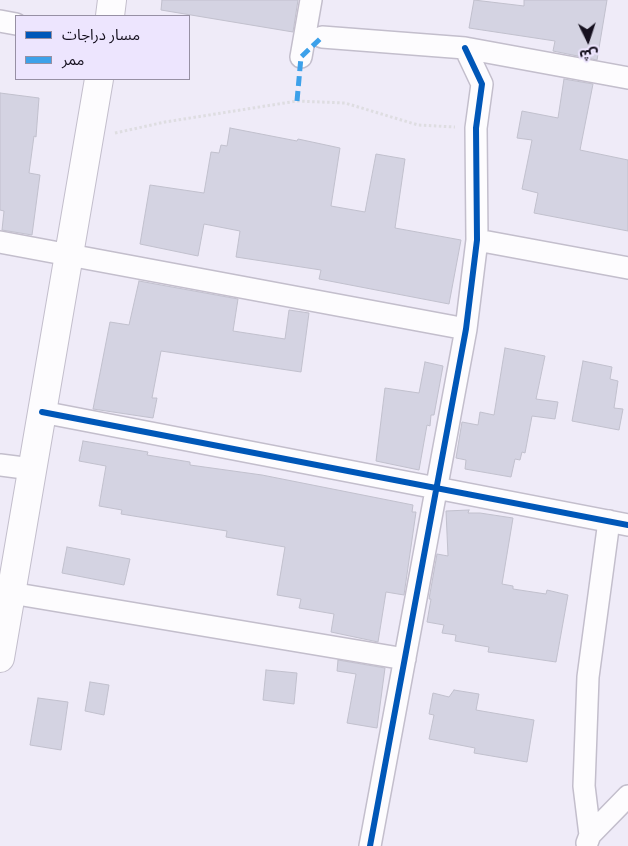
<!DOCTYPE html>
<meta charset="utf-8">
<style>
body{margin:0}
#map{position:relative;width:628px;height:846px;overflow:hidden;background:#efebf8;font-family:"Public Sans","Noto Sans Arabic",sans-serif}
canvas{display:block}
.legend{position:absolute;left:15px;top:15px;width:175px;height:65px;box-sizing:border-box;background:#ede5fe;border:1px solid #9790a4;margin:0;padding:6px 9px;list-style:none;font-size:15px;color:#15101e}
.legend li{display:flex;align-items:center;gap:10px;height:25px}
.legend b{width:25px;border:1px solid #9790a4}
.north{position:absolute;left:563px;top:15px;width:50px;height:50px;-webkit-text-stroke:4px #ede5fe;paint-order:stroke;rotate:176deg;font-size:14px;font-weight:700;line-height:20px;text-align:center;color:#15101e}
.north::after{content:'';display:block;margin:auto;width:18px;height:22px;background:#15101e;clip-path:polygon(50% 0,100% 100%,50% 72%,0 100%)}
</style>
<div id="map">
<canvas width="628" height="846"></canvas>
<ul class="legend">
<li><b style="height:6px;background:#0057b8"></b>مسار دراجات</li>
<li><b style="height:6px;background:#3da1ea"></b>ممر</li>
</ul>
<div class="north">ش</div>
</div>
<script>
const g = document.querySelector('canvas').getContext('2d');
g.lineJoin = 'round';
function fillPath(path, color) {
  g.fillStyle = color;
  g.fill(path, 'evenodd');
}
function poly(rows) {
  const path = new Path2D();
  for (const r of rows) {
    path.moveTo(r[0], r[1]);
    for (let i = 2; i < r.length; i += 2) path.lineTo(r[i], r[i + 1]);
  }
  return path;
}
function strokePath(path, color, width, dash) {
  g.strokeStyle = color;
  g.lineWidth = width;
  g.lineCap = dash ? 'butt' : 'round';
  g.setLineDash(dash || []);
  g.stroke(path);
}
const building = poly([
 [162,0,298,0,293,32,161,10,162,0],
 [474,0,524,6,524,0,607,0,597,60,553,51,555,41,469,28,474,0],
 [564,79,593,84,580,150,628,160,628,231,534,213,538,193,522,189,532,140,517,138,522,111,558,118,564,79],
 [0,93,39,98,36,137,34,136,29,173,40,175,32,235,2,230,4,211,0,210,0,93],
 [230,128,297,141,298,139,340,148,331,206,365,212,376,154,405,159,395,228,461,240,449,304,319,279,321,270,236,257,240,231,204,224,198,256,140,244,150,185,204,193,211,152,219,153,221,145,227,146,230,128],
 [139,281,238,299,233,331,285,339,289,310,309,313,301,372,161,351,152,398,157,398,153,418,93,409,110,322,129,325,139,281],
 [505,348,545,356,536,399,558,402,555,419,532,416,525,453,522,452,520,460,515,459,511,477,465,469,466,460,456,458,462,422,478,425,480,412,494,415,505,348],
 [583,361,612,367,610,379,618,381,614,408,623,409,619,430,572,421,583,361],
 [425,362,443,366,434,415,431,415,430,426,427,425,419,470,376,461,385,388,419,393,425,362],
 [83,441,148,452,147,455,190,462,190,465,262,475,413,505,412,512,416,512,404,595,386,592,378,642,331,632,334,614,299,608,301,599,277,595,285,547,226,537,227,531,121,514,122,510,99,506,106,466,79,461,83,441],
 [469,510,468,513,480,513,513,518,502,584,513,586,513,589,546,594,547,590,568,595,556,662,488,652,489,647,455,641,456,635,442,633,444,625,427,622,431,599,429,599,437,554,448,556,446,511,469,510],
 [67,547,130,559,124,585,62,573,67,547],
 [338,660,385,668,377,728,347,723,356,674,337,671,338,660],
 [266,670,297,673,294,704,263,700,266,670],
 [90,682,109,685,104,715,85,711,90,682],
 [454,690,479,694,476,710,534,720,527,762,474,753,475,748,429,739,434,715,429,714,433,693,449,697,454,690],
 [38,698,68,702,61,750,30,745,38,698]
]);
fillPath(building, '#d4d3e2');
strokePath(building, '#c1c0cd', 1);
const street = poly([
 [0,21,16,24],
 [322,37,465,48,628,78],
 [301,57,311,0],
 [477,240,628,268],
 [0,242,466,329],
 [42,412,628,525],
 [0,465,32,469],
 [11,593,405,659],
 [590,835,584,786,588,677,609,521],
 [587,843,590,835,628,796],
 [370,846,466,329,477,240,476,128,482,84,465,48]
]);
const secondary = poly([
 [110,16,112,0],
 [0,658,99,79]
]);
strokePath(street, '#c3becc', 24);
strokePath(secondary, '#c3becc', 30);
strokePath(poly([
 [115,133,165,122,297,101,345,103,418,125,455,127]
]), '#dedde1', 3, [2.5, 2.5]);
strokePath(street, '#fdfcfe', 21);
strokePath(secondary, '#fdfcfe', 28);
strokePath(poly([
 [297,101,301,57,322,37]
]), '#3da1ea', 5, [10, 5]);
strokePath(poly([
 [42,412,628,525],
 [370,846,466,329,477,240,476,128,482,84,465,48]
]), '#0057b8', 6);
</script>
